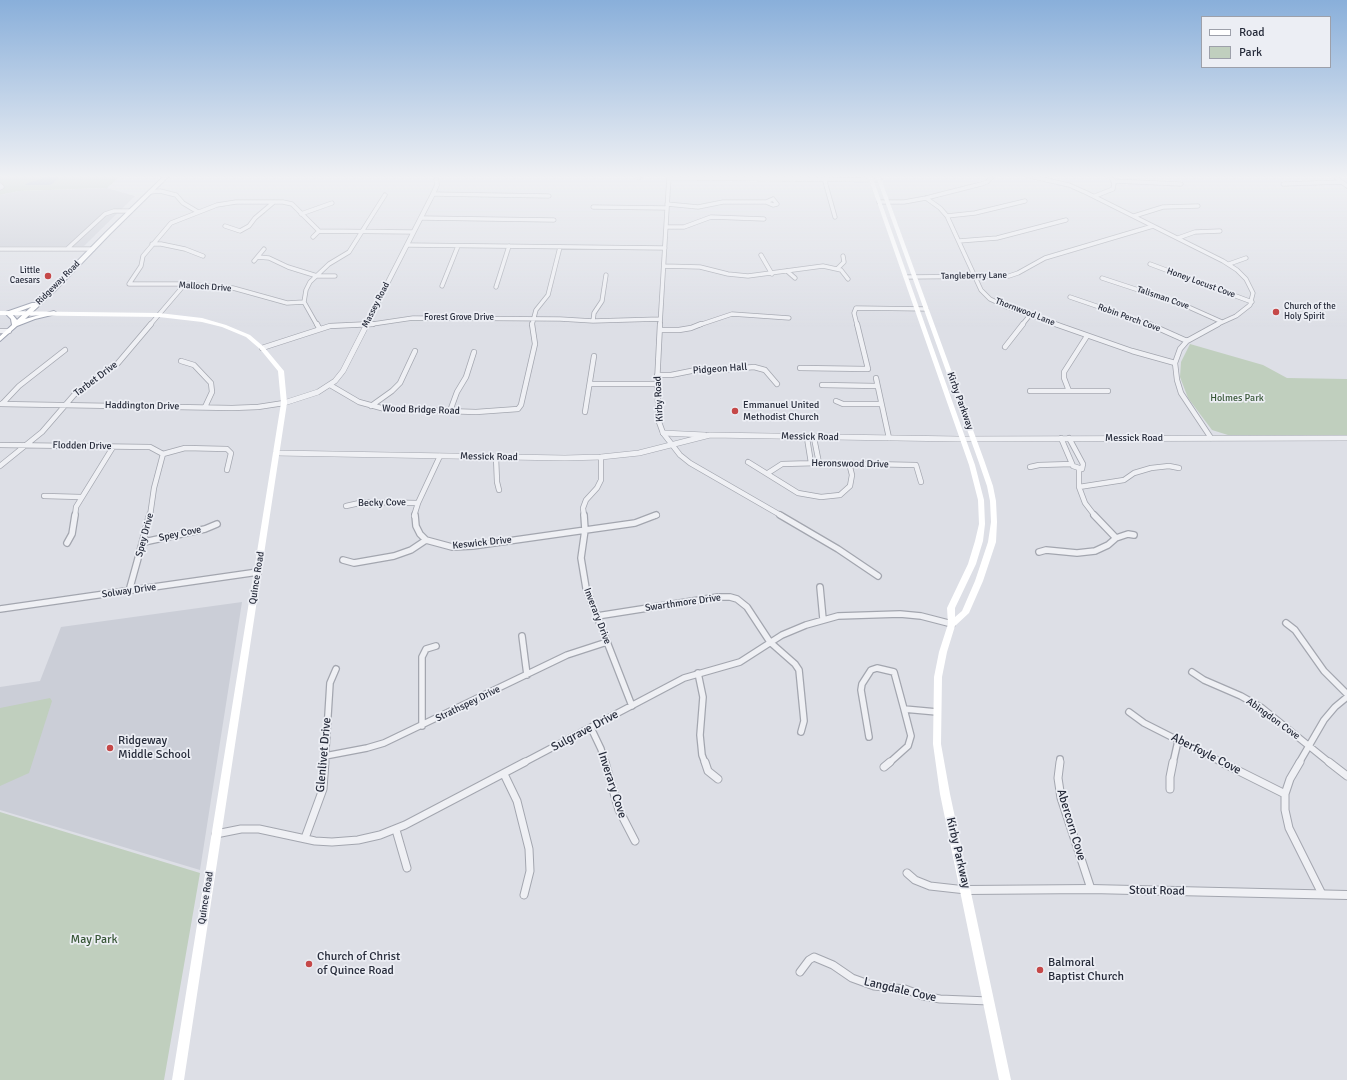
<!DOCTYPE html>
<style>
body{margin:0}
#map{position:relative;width:1347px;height:1080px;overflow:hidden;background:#dddfe6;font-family:Signika,sans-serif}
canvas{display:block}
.legend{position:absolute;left:1201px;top:16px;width:130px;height:52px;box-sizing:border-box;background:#eceef4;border:1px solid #9da0aa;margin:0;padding:5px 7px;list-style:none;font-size:12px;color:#272c3b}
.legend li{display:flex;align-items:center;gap:8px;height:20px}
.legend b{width:20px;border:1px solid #9da0aa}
</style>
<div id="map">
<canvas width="1347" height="1080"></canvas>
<ul class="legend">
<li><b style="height:5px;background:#fff"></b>Road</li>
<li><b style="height:11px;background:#c0cfbe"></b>Park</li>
</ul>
</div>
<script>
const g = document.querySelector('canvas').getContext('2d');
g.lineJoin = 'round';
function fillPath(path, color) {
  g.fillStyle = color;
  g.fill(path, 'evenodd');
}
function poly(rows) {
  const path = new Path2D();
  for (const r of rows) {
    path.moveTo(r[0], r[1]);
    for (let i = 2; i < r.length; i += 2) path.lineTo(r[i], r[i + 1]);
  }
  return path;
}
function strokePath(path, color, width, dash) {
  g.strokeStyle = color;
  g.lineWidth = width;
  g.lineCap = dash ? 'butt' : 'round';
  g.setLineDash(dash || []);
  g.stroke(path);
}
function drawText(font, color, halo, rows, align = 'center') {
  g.font = font + ' Signika,sans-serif';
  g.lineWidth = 3.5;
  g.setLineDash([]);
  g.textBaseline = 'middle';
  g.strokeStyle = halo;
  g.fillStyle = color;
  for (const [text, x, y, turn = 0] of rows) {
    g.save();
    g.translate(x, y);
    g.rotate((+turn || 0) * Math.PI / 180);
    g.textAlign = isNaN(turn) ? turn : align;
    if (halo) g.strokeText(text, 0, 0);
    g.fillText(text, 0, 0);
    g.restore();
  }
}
fillPath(poly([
 [107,188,135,196,84,246,0,246,0,195,19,191],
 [242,602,200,870,0,810,0,687,40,681,61,627]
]), '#cbced7');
fillPath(poly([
 [0,176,121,176,107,188,19,191,0,195],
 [1190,344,1263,365,1287,378,1347,379,1347,436,1228,435,1212,430,1188,398,1180,377,1181,362],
 [50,698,52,701,29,773,0,786,0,708],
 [0,812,200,873,164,1080,0,1080]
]), '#c0cfbe');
fillPath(poly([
 [45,176,61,176,52,184,48,185,25,185,30,182,41,179]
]), '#9aa8c4');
const minorFar3 = poly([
 [1029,176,1069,185,1087,193,1223,261,1237,270,1246,279,1253,293,1250,305,1236,316,1216,325],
 [1334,176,1347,186],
 [639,178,640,176],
 [669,178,880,180],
 [824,178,835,217],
 [1114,181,1181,184],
 [1283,184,1341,182],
 [0,185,2,187,0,188],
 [150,192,160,191,176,195,183,203,198,212],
 [433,194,549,196],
 [1095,196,1113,189,1114,183,1110,176],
 [926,198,940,208,947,216,981,290,990,299,1007,307,1058,325],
 [773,199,777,204,773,205,766,202,773,199],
 [879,202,904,202,926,198,981,184,987,182,993,176],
 [667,204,698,207,723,202,766,202],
 [593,207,667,208],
 [301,214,332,203],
 [947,216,975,213,1025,201],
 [1134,216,1163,207,1198,206],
 [421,218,554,220],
 [225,226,240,231,249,226,255,218,274,202],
 [666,227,684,227,711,217,764,219],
 [313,237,319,231],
 [1178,238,1195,232,1220,231],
 [959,241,997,238,1066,220],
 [152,244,161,244,185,249,203,256],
 [407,245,665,248],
 [68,248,105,214,114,211,130,211],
 [0,249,93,249],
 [761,255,772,274],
 [258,257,269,258,288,267,317,276,335,276],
 [254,261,264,249],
 [1150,264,1252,302],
 [1229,264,1246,258],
 [664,266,700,267,728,274,748,276,823,266,841,270,848,279],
 [837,269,844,262,843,256],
 [787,271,795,278],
 [907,277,1009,276,1018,273,1045,258,1153,226],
 [1102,278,1184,305,1222,322],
 [442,286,458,246],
 [496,287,509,246],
 [1070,297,1152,325],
 [304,302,287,303,233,288,185,284,129,284,141,266,143,256,171,223,217,205,236,202,283,202,292,204,319,231,413,232],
 [593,321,594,313,602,301,606,275],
 [150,325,185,284],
 [317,325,304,302,306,290,310,282,329,264,349,252,385,195],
 [366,325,413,318,560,319,593,321,660,319],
 [532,325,536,310,548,295,560,247],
 [660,325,669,176],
 [699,325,732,314,789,318],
 [857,325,854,313,856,308,926,309],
 [1022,325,1030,315]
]);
const minorFar2 = poly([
 [317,324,319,328],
 [660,324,657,384,659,422,663,433,680,455,690,463,782,516],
 [1055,324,1132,351,1175,363],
 [1149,324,1187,341],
 [660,330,679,330,691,328,701,324],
 [0,331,9,331],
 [1005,347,1023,324],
 [262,348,330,326,373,324],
 [181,361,194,365,211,383,212,392,205,407],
 [800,368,868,369,857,324],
 [657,375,671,375,701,369,722,370,754,367,765,370,777,384],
 [876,378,889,438],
 [590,384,657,384],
 [330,385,359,402,385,409,476,412,518,409,521,405,535,344,532,324],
 [822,385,877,386],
 [1030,391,1108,391],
 [1069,391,1064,378,1064,372,1087,336],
 [836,401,843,404,881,404],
 [0,404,232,408,258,407,284,403],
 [2,404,19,386,65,350],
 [371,406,392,391,400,383,415,351],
 [450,411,457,392,466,377,474,352],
 [585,412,594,356],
 [807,438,811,463],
 [814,438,819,463],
 [1061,438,1073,466,1082,469,1083,464,1069,438],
 [1211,438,1181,393,1177,380,1175,363,1180,349,1187,341,1218,324],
 [0,445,150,447,163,454],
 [163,454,185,448,227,449,231,453,227,470],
 [496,457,497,482,499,490],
 [748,462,798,493,821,497,840,495,850,486,852,475,849,463],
 [0,466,42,432,74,395,118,363,151,324],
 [1030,467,1039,465,1072,464],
 [1079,469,1079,487,1085,503,1095,516],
 [768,473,782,464,819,463,916,465,921,482],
 [1079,487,1124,480,1134,473,1151,468,1169,466,1179,468],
 [44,496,81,497],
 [346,506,364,502,418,503],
 [75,516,76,507,113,447],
 [150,516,154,488,163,454],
 [414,516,418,503,440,456],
 [584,516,583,508,586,500,597,488,601,480,601,457],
 [654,516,657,515]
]);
const minorFar1 = poly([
 [415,515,416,526,420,534,426,540,452,547,473,546,635,523,656,515],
 [584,515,585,530,581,558,586,588,632,706],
 [780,515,838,549,878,576],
 [1094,515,1116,538],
 [144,542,205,529,217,524],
 [67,543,72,534,75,515],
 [1039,552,1046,550,1077,553,1095,551,1108,545,1116,538,1128,534,1134,535],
 [343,560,354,563,394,556,411,550,426,540],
 [820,587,823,619],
 [129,591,150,515],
 [0,609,258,572],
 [597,616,718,597,730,597,737,599,747,607,770,642,795,664,799,670,804,721,801,732],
 [1286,623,1295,630,1324,671,1347,694],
 [522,636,527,675],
 [1192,672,1204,680,1241,696,1262,708,1330,763],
 [698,673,703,697,700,735,702,755,705,763],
 [1129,712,1144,723,1223,763],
 [422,726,422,657,426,649,436,646],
 [591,728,601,749,605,763],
 [869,737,861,690,862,684,871,670,877,668,894,672,904,709],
 [325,756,367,748,384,743,567,655,607,642],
 [325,763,330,683,336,669],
 [523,763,684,678,740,662,782,635,806,625,838,616,900,614,921,616,952,624],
 [889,763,908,746,911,736,904,709,937,712],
 [1060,763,1060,759],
 [1173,763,1178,741],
 [1299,763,1324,720,1335,707,1347,697]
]);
const minor = poly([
 [605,762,619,810,635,841],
 [705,762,708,771,718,779],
 [1060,762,1058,778,1061,798,1091,889],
 [1221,762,1285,794],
 [1300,762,1290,779,1285,794,1285,810,1289,828,1322,894],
 [1329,762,1347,776],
 [884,767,890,762],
 [504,774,517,801,529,849,530,871,524,895],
 [1170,789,1170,777,1173,762],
 [396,830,407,868],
 [216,834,241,829,259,829,315,841,332,842,358,840,380,835,405,825,525,762],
 [305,838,323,789,325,762],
 [907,873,915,880,930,886,966,890],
 [800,972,809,960,814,957,833,965,852,978,874,986,905,989,923,996,940,999,989,1001]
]);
const tertiaryFar2 = poly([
 [366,325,433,194,437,185,436,176]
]);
const tertiaryFar1 = poly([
 [284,403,318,392,335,381,343,371,367,324],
 [663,433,705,435],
 [276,453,565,458,601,457,639,453,710,435,958,439,1347,438]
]);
const tertiary = poly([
 [966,890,1091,889,1347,895]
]);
const primary = poly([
 [164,176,169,176,110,234,54,292,25,319,54,311,57,313,56,314,35,319,17,326,0,341,0,336,12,325,11,319,5,313,6,312,32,303,36,303,106,232,164,176],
 [31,307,17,320,12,314,31,307]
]);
strokePath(minorFar3, '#a3a6af', 5);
strokePath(minorFar2, '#a3a6af', 6);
strokePath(minorFar1, '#a3a6af', 8);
strokePath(minor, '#a3a6af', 9);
strokePath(tertiaryFar2, '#a3a6af', 5.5);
strokePath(tertiaryFar1, '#a3a6af', 6);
strokePath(tertiary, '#a3a6af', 10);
strokePath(primary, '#9da2b1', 2);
strokePath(minorFar3, '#eff0f4', 3.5);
strokePath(minorFar2, '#eff0f4', 4.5);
strokePath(minorFar1, '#eff0f4', 5.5);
strokePath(minor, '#eff0f4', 7);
strokePath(tertiaryFar2, '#eff0f4', 4);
strokePath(tertiaryFar1, '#eff0f4', 5);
strokePath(tertiary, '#eff0f4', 8);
fillPath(poly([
 [868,176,872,176,975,465,984,500,985,524,983,541,976,564,955,608,955,617,962,611,975,581,988,542,991,522,990,501,987,486,978,460,876,176,880,176,984,460,993,486,996,501,997,522,996,542,983,581,969,613,955,626,947,652,942,677,941,744,950,794,1011,1080,999,1080,940,794,933,744,934,677,939,652,948,624,947,608,968,564,975,541,979,524,978,500,969,465,868,176],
 [0,311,159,313,202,318,226,325,250,335,264,347,284,371,287,403,184,1080,172,1080,281,403,278,371,260,349,246,337,222,327,202,322,159,317,0,315,0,311]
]), '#fff');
fillPath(primary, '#fff');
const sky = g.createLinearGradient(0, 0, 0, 327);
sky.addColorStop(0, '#89afda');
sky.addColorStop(0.54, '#f0f1f4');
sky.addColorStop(1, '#f0f1f400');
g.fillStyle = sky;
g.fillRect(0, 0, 1347, 327);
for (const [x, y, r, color] of [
 [48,276,4,"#c54848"],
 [1276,312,4,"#c54848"],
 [735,411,4,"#c54848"],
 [110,748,4,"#c54848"],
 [309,964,4,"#c54848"],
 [1040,970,4,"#c54848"]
]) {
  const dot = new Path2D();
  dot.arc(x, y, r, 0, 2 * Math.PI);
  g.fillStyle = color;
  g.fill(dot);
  strokePath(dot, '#eceef4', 1.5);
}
drawText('9px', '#272c3b', '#eceef4', [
 ["Little",40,271],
 ["Caesars",40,281],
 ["Church of the",1284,307,"left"],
 ["Holy Spirit",1284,317,"left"]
], 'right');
drawText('9px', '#272c3b', '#eceef4', [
 ["Tangleberry Lane",974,276,-1],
 ["Ridgeway Road",58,283,-45],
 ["Honey Locust Cove",1201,283,20],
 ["Malloch Drive",205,287,4],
 ["Talisman Cove",1163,298,19],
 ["Massey Road",376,305,-63],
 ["Thornwood Lane",1025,312,21],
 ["Forest Grove Drive",459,318],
 ["Robin Perch Cove",1129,318,20]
]);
drawText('10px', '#272c3b', '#eceef4', [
 ["Pidgeon Hall",720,369,-4],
 ["Tarbet Drive",96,379,-37],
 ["Kirby Road",659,399,-93],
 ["Kirby Parkway",960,401,70],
 ["Haddington Drive",142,406,1],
 ["Wood Bridge Road",421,410,2],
 ["Messick Road",810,437,1],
 ["Messick Road",1134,438],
 ["Flodden Drive",82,446,1],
 ["Messick Road",489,457,1],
 ["Heronswood Drive",850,464,1],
 ["Becky Cove",382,503,-1],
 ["Spey Cove",180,534,-12],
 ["Spey Drive",145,535,-75],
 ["Keswick Drive",482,543,-6],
 ["Quince Road",257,578,-81],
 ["Solway Drive",129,591,-8],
 ["Swarthmore Drive",683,603,-8],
 ["Inverary Drive",597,616,69],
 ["Strathspey Drive",468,704,-26],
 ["Abingdon Cove",1273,719,36],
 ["Quince Road",206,898,-81]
]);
drawText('10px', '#375636', '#eceef4', [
 ["Holmes Park",1237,398]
]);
drawText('10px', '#272c3b', '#eceef4', [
 ["Emmanuel United",743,405],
 ["Methodist Church",743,417]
], 'left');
drawText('12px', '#272c3b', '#eceef4', [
 ["Sulgrave Drive",585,731,-28],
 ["Aberfoyle Cove",1206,754,27],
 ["Glenlivet Drive",324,755,-85],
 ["Inverary Cove",612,785,72],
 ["Abercorn Cove",1071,825,73],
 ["Kirby Parkway",958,853,77],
 ["Stout Road",1157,891,1],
 ["Langdale Cove",900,990,13]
]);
drawText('12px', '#272c3b', '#eceef4', [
 ["Ridgeway",118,741],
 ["Middle School",118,755],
 ["Church of Christ",317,957],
 ["of Quince Road",317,971],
 ["Balmoral",1048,963],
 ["Baptist Church",1048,977]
], 'left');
drawText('12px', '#375636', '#eceef4', [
 ["May Park",94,940]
]);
</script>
